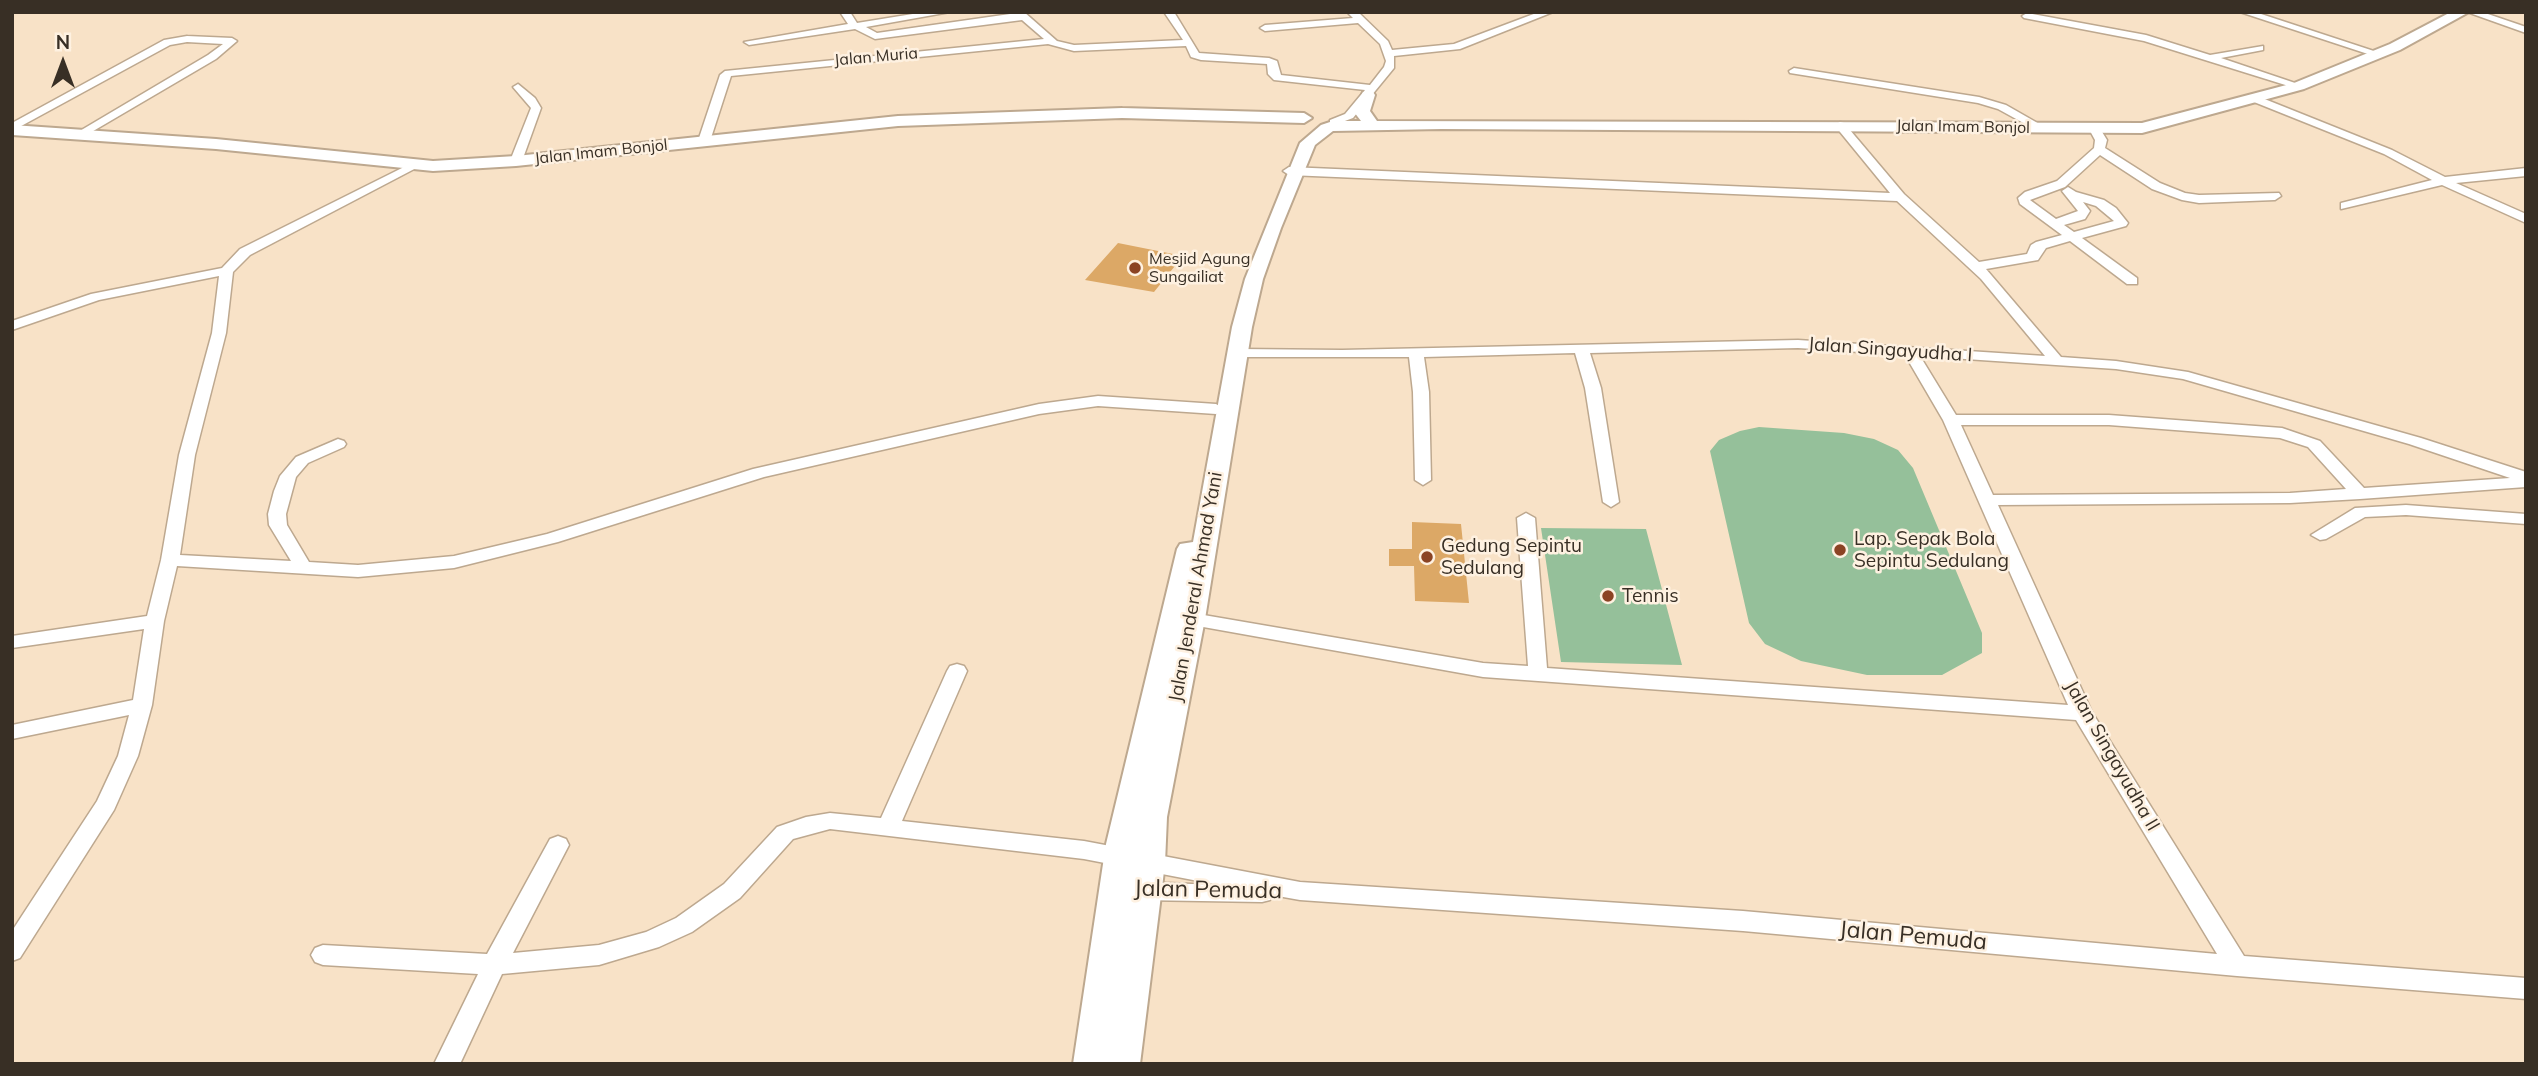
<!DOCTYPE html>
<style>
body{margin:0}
#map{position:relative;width:2538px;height:1076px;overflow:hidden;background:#f8e2c7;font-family:Mulish,sans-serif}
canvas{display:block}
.frame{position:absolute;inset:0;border:14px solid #382f25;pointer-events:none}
.north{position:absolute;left:28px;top:28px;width:70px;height:70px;-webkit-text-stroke:5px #fef1e1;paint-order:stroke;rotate:0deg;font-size:19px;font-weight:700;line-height:28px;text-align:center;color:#382f25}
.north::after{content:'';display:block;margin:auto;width:24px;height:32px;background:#382f25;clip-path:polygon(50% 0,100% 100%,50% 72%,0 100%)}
</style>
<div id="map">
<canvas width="2538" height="1076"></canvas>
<div class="frame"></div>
<div class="north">N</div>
</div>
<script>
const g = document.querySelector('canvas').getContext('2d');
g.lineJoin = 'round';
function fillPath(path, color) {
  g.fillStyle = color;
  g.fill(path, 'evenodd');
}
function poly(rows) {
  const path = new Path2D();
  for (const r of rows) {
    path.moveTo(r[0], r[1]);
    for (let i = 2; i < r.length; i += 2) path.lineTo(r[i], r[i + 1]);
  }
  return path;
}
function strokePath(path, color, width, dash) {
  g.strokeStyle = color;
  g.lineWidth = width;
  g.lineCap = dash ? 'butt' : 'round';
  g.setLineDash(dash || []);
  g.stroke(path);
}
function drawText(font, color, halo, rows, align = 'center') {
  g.font = font + ' Mulish,sans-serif';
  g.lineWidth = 5;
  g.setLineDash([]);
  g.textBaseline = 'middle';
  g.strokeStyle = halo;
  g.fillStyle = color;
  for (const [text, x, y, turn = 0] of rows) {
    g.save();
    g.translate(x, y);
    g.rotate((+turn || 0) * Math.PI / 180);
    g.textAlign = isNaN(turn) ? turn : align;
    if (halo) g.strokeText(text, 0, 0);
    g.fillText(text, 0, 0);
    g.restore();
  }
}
fillPath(poly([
 [1759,427,1844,433,1874,439,1898,450,1913,468,1982,633,1982,653,1942,675,1867,675,1801,661,1765,644,1749,623,1710,451,1719,440,1740,431],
 [1541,528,1646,529,1682,665,1561,662]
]), '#95c09a');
fillPath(poly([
 [1118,243,1183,256,1154,292,1085,280],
 [1412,522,1461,524,1469,603,1415,601,1414,566,1389,566,1389,549,1412,549]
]), '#dca866');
const street = poly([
 [840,12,850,12,857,23,925,12,950,12,866,27,877,33,1024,12,1057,41,1074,45,1183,40,1164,12,1174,12,1199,53,1269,58,1277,61,1281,75,1370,85,1384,67,1386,61,1380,44,1358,23,1265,31,1260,28,1265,25,1353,18,1347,12,1358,12,1388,41,1392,50,1454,44,1539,12,1553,12,1460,49,1394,56,1394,68,1353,118,1334,125,1330,124,1330,120,1345,114,1365,90,1274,80,1268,74,1267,64,1201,60,1191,57,1186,46,1074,51,1048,44,731,76,710,141,700,143,698,141,720,75,725,71,1044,39,1022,20,875,39,855,29,749,45,744,42,848,24,840,12],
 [2240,12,2255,12,2383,54,2374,56,2240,12],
 [2467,12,2482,12,2526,27,2526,33,2467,12],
 [2027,13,2146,35,2210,55,2263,46,2263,50,2221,58,2304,86,2295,88,2144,41,2024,18,2022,16,2027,13],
 [187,36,232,38,237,41,216,59,83,137,73,135,208,55,223,44,187,42,170,45,12,131,12,123,164,40,187,36],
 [1794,68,1979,97,2006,105,2048,129,2038,131,1998,109,1978,103,1790,73,1789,71,1794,68],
 [518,84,535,98,541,108,522,161,516,165,510,161,531,108,513,87,518,84],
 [2249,96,2257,96,2392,150,2445,177,2526,168,2526,176,2456,183,2526,214,2526,223,2442,185,2341,209,2341,203,2432,180,2384,154,2249,100,2249,96],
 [1840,122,1844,123,1904,194,1979,262,2027,254,2031,245,2036,242,2062,235,2020,204,2018,198,2025,192,2057,181,2094,148,2095,140,2089,129,2095,126,2099,127,2107,140,2105,148,2160,183,2185,193,2199,195,2279,193,2281,196,2275,200,2199,203,2182,200,2152,189,2100,155,2065,187,2030,200,2056,219,2078,211,2062,191,2068,187,2076,192,2104,200,2116,208,2128,223,2126,226,2082,238,2137,278,2137,284,2127,284,2070,241,2046,248,2038,260,1986,269,2061,357,2116,361,2188,372,2421,438,2526,472,2526,487,2360,499,2290,503,1998,505,2092,712,2244,956,2526,978,2526,999,2237,976,1743,931,1300,900,1272,895,1270,900,1262,902,1140,900,1132,898,1129,891,1132,884,1140,882,1219,885,1084,859,830,829,793,839,740,898,692,932,659,947,599,965,502,974,460,1064,434,1064,478,974,323,965,315,962,311,955,315,948,323,945,487,954,550,839,558,836,566,839,569,845,513,953,599,945,646,932,676,918,724,884,777,827,806,817,830,813,881,818,947,671,950,666,957,664,964,666,967,671,902,821,1084,841,1300,882,1743,911,2217,954,2076,720,1483,677,1192,625,1185,623,1183,619,1185,615,1192,613,1483,663,1528,666,1517,518,1526,513,1535,518,1547,668,2068,705,1943,420,1905,355,1798,348,1590,353,1601,388,1619,502,1611,507,1603,502,1585,388,1575,353,1424,357,1429,392,1431,480,1423,485,1415,480,1413,392,1409,357,1239,357,1232,353,1239,349,1342,350,1798,340,2045,356,1981,279,1897,201,1289,175,1283,171,1289,167,1890,193,1836,127,1834,125,1840,122],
 [2083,202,2096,206,2114,221,2074,232,2064,225,2085,219,2090,211,2083,202],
 [1920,356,2116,369,2183,379,2409,444,2510,478,2364,488,2320,441,2282,428,2109,415,1956,415,1920,356],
 [1961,425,2109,425,2280,438,2308,447,2346,489,2290,493,1993,495,1961,425],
 [410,164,420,166,250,255,233,272,226,333,195,455,180,555,291,561,269,525,268,514,274,491,280,476,296,457,338,439,344,441,346,444,344,447,308,463,296,477,286,514,287,525,309,562,358,565,454,556,547,534,753,469,1039,404,1098,396,1216,404,1224,409,1216,414,1098,406,1039,414,764,477,558,542,454,568,358,577,177,566,164,621,152,705,138,756,114,810,20,958,12,961,12,931,97,801,118,756,129,715,12,739,12,725,133,700,144,629,12,648,12,636,147,616,161,560,179,455,212,333,219,276,99,300,12,330,12,321,91,294,222,268,240,249,410,164],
 [2406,505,2526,514,2526,524,2406,515,2365,517,2326,539,2320,540,2311,535,2355,508,2406,505]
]);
const secondary = poly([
 [2451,12,2469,12,2400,50,2304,89,2142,133,1442,129,1333,131,1315,145,1281,228,1263,279,1252,327,1205,619,1167,817,1165,863,1140,1064,1073,1064,1106,844,1177,549,1180,544,1193,542,1232,327,1245,279,1300,143,1321,125,1333,121,1361,121,1354,112,1363,92,1373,92,1375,95,1370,111,1377,121,2142,123,2294,83,2390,44,2451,12],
 [1122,108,1304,113,1312,118,1304,123,1122,118,898,126,516,166,433,171,216,149,12,135,12,125,216,139,433,161,516,156,898,116,1122,108]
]);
strokePath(street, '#bda88f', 3);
strokePath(secondary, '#bda88f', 4);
fillPath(street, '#fff');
fillPath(secondary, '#fff');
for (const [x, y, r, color] of [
 [1135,268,7,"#8b4323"],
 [1840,550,7,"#8b4323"],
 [1427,557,7,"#8b4323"],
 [1608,596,7,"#8b4323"]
]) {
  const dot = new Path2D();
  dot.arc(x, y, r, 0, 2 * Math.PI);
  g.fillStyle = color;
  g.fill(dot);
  strokePath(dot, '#fef1e1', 2.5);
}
drawText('16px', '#382f25', '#fef1e1', [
 ["Jalan Muria",876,57,-5],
 ["Jalan Imam Bonjol",1963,127,1],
 ["Jalan Imam Bonjol",601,152,-6]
]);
drawText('16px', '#382f25', '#fef1e1', [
 ["Mesjid Agung",1149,259],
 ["Sungailiat",1149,277]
], 'left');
drawText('19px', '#382f25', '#fef1e1', [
 ["Jalan Singayudha I",1890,350,4],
 ["Jalan Jenderal Ahmad Yani",1196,587,-80],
 ["Jalan Singayudha II",2112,756,60]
]);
drawText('19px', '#382f25', '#fef1e1', [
 ["Lap. Sepak Bola",1854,539],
 ["Sepintu Sedulang",1854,561],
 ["Gedung Sepintu",1441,546],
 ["Sedulang",1441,568],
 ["Tennis",1622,596]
], 'left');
drawText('23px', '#382f25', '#fef1e1', [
 ["Jalan Pemuda",1208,890,1],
 ["Jalan Pemuda",1913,936,5]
]);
</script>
